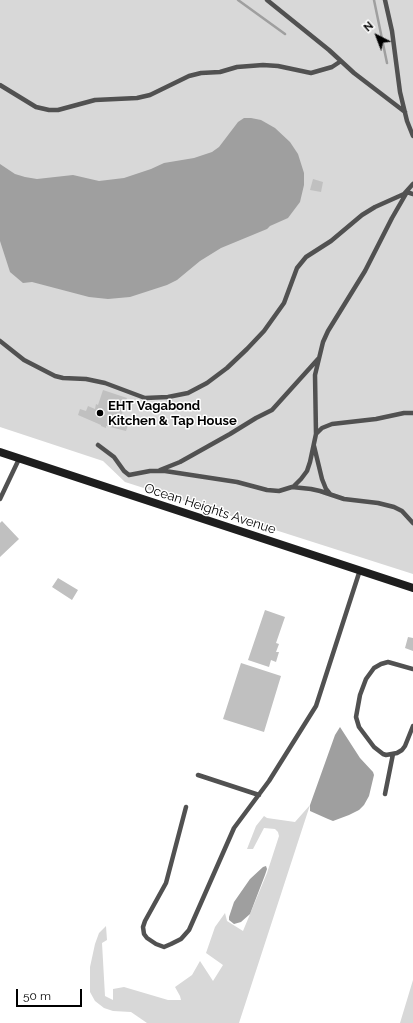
<!DOCTYPE html>
<style>
body{margin:0}
#map{position:relative;width:413px;height:1023px;overflow:hidden;background:#fff;font-family:Raleway,sans-serif}
canvas{display:block}
.north{position:absolute;left:357px;top:16px;width:40px;height:40px;-webkit-text-stroke:3px #fff;paint-order:stroke;rotate:318deg;font-size:11px;font-weight:700;line-height:16px;text-align:center;color:#000}
.north::after{content:'';display:block;margin:auto;width:14px;height:18px;background:#000;clip-path:polygon(50% 0,100% 100%,50% 72%,0 100%)}
.scale{position:absolute;left:16px;top:989px;width:66px;height:18px;box-sizing:border-box;border:2px solid #000;border-top:0;padding-left:5px;font-size:12px;line-height:14px;white-space:nowrap;color:#000;-webkit-text-stroke:3px #fff;paint-order:stroke}
</style>
<div id="map">
<canvas width="413" height="1023"></canvas>
<div class="north">N</div>
<div class="scale">50 m</div>
</div>
<script>
const g = document.querySelector('canvas').getContext('2d');
g.lineJoin = 'round';
function fillPath(path, color) {
  g.fillStyle = color;
  g.fill(path, 'evenodd');
}
function poly(rows) {
  const path = new Path2D();
  for (const r of rows) {
    path.moveTo(r[0], r[1]);
    for (let i = 2; i < r.length; i += 2) path.lineTo(r[i], r[i + 1]);
  }
  return path;
}
function strokePath(path, color, width, dash) {
  g.strokeStyle = color;
  g.lineWidth = width;
  g.lineCap = dash ? 'butt' : 'round';
  g.setLineDash(dash || []);
  g.stroke(path);
}
function drawText(font, color, halo, rows, align = 'center') {
  g.font = font + ' Raleway,sans-serif';
  g.lineWidth = 3;
  g.setLineDash([]);
  g.textBaseline = 'middle';
  g.strokeStyle = halo;
  g.fillStyle = color;
  for (const [text, x, y, turn = 0] of rows) {
    g.save();
    g.translate(x, y);
    g.rotate((+turn || 0) * Math.PI / 180);
    g.textAlign = isNaN(turn) ? turn : align;
    if (halo) g.strokeText(text, 0, 0);
    g.fillText(text, 0, 0);
    g.restore();
  }
}
fillPath(poly([
 [0,0,413,0,413,574,125,482,103,461,0,427],
 [310,805,239,1023,147,1023,131,1012,113,1011,104,1008,95,1001,90,992,90,967,95,944,99,933,106,926,107,940,102,943,105,996,113,1000,113,989,124,987,168,1000,181,1000,180,996,175,987,192,975,200,961,213,981,223,965,206,953,215,927,225,913,227,921,243,931,267,873,279,836,278,832,275,829,264,828,253,849,247,849,256,826,264,816,267,818,295,822],
 [413,980,413,1023,400,1023]
]), '#d8d8d8');
fillPath(poly([
 [244,118,251,118,261,120,275,128,290,142,298,154,304,173,304,185,300,202,288,218,270,226,267,229,221,248,200,261,177,280,167,285,130,297,108,299,89,297,32,282,23,283,10,272,0,241,0,164,15,174,25,177,37,179,73,175,99,181,124,178,151,169,164,163,194,158,212,152,219,147,238,122],
 [340,727,360,758,373,772,374,775,369,796,364,805,359,810,349,815,333,821,328,819,310,811,310,805,335,735],
 [266,866,267,869,265,875,250,914,241,922,234,924,229,920,229,917,234,902,250,879,263,867]
]), '#9f9f9f');
strokePath(poly([
 [238,0,285,34],
 [374,0,387,63]
]), '#9f9f9f', 2.5);
fillPath(poly([
 [313,179,323,182,321,192,310,190],
 [103,390,127,398,121,417,130,420,126,431,106,426,106,428,101,426,101,425,78,415,80,409,86,411,88,406,95,409,96,404,98,405],
 [2,521,19,539,0,557,0,523],
 [58,578,78,590,72,600,52,587],
 [265,610,285,617,276,643,279,644,276,652,279,652,276,662,271,660,269,667,248,660],
 [408,637,413,638,413,651,405,648],
 [241,663,281,676,264,732,223,719]
]), '#c0c0c0');
strokePath(poly([
 [267,0,329,50,354,73,405,112],
 [385,0,392,31,400,92,407,121,413,136],
 [0,85,36,107,49,110,58,110,95,100,137,98,150,95,189,76,201,73,220,72,237,67,263,65,278,66,311,73,332,67,341,61],
 [0,341,24,360,55,376,63,378,86,379,105,383,145,398,168,397,188,393,207,383,227,368,247,349,264,331,284,303,297,268,306,257,331,241,362,215,375,207,404,194,413,184],
 [316,434,315,375,323,342,328,331,365,271,392,218,407,192,413,194],
 [98,445,114,457,124,471,129,475,150,471,165,471,237,482,267,490,279,491,292,487,311,489,320,491,344,499,378,503,394,507,402,511,413,523],
 [314,446,322,479,326,489,330,494],
 [160,470,180,462,230,434,256,418,272,410,318,359],
 [293,487,301,479,307,471,310,462,316,434,322,428,332,424,376,419,404,413,413,413],
 [0,499,19,459],
 [413,669,388,662,381,664,374,668,366,679,360,695,356,717,359,727,374,747,383,754,386,755,397,753,402,750,405,746,413,726],
 [198,775,259,795],
 [385,794,393,754],
 [186,807,166,883,145,921,143,927,144,934,147,938,156,944,164,947,171,944,181,939,189,930,234,828,269,781,316,706,360,570]
]), '#515151', 4.5);
strokePath(poly([
 [0,452,413,588]
]), '#1e1e1e', 8);
for (const [x, y, r, color] of [
 [100,413,4,"#000"]
]) {
  const dot = new Path2D();
  dot.arc(x, y, r, 0, 2 * Math.PI);
  g.fillStyle = color;
  g.fill(dot);
  strokePath(dot, '#fff', 1.5);
}
drawText('bold 13px', '#000', '#fff', [
 ["EHT Vagabond",108,406],
 ["Kitchen & Tap House",108,421]
], 'left');
drawText('13px', '#000', '#fff', [
 ["Ocean Heights Avenue",210,509,18]
]);
</script>
